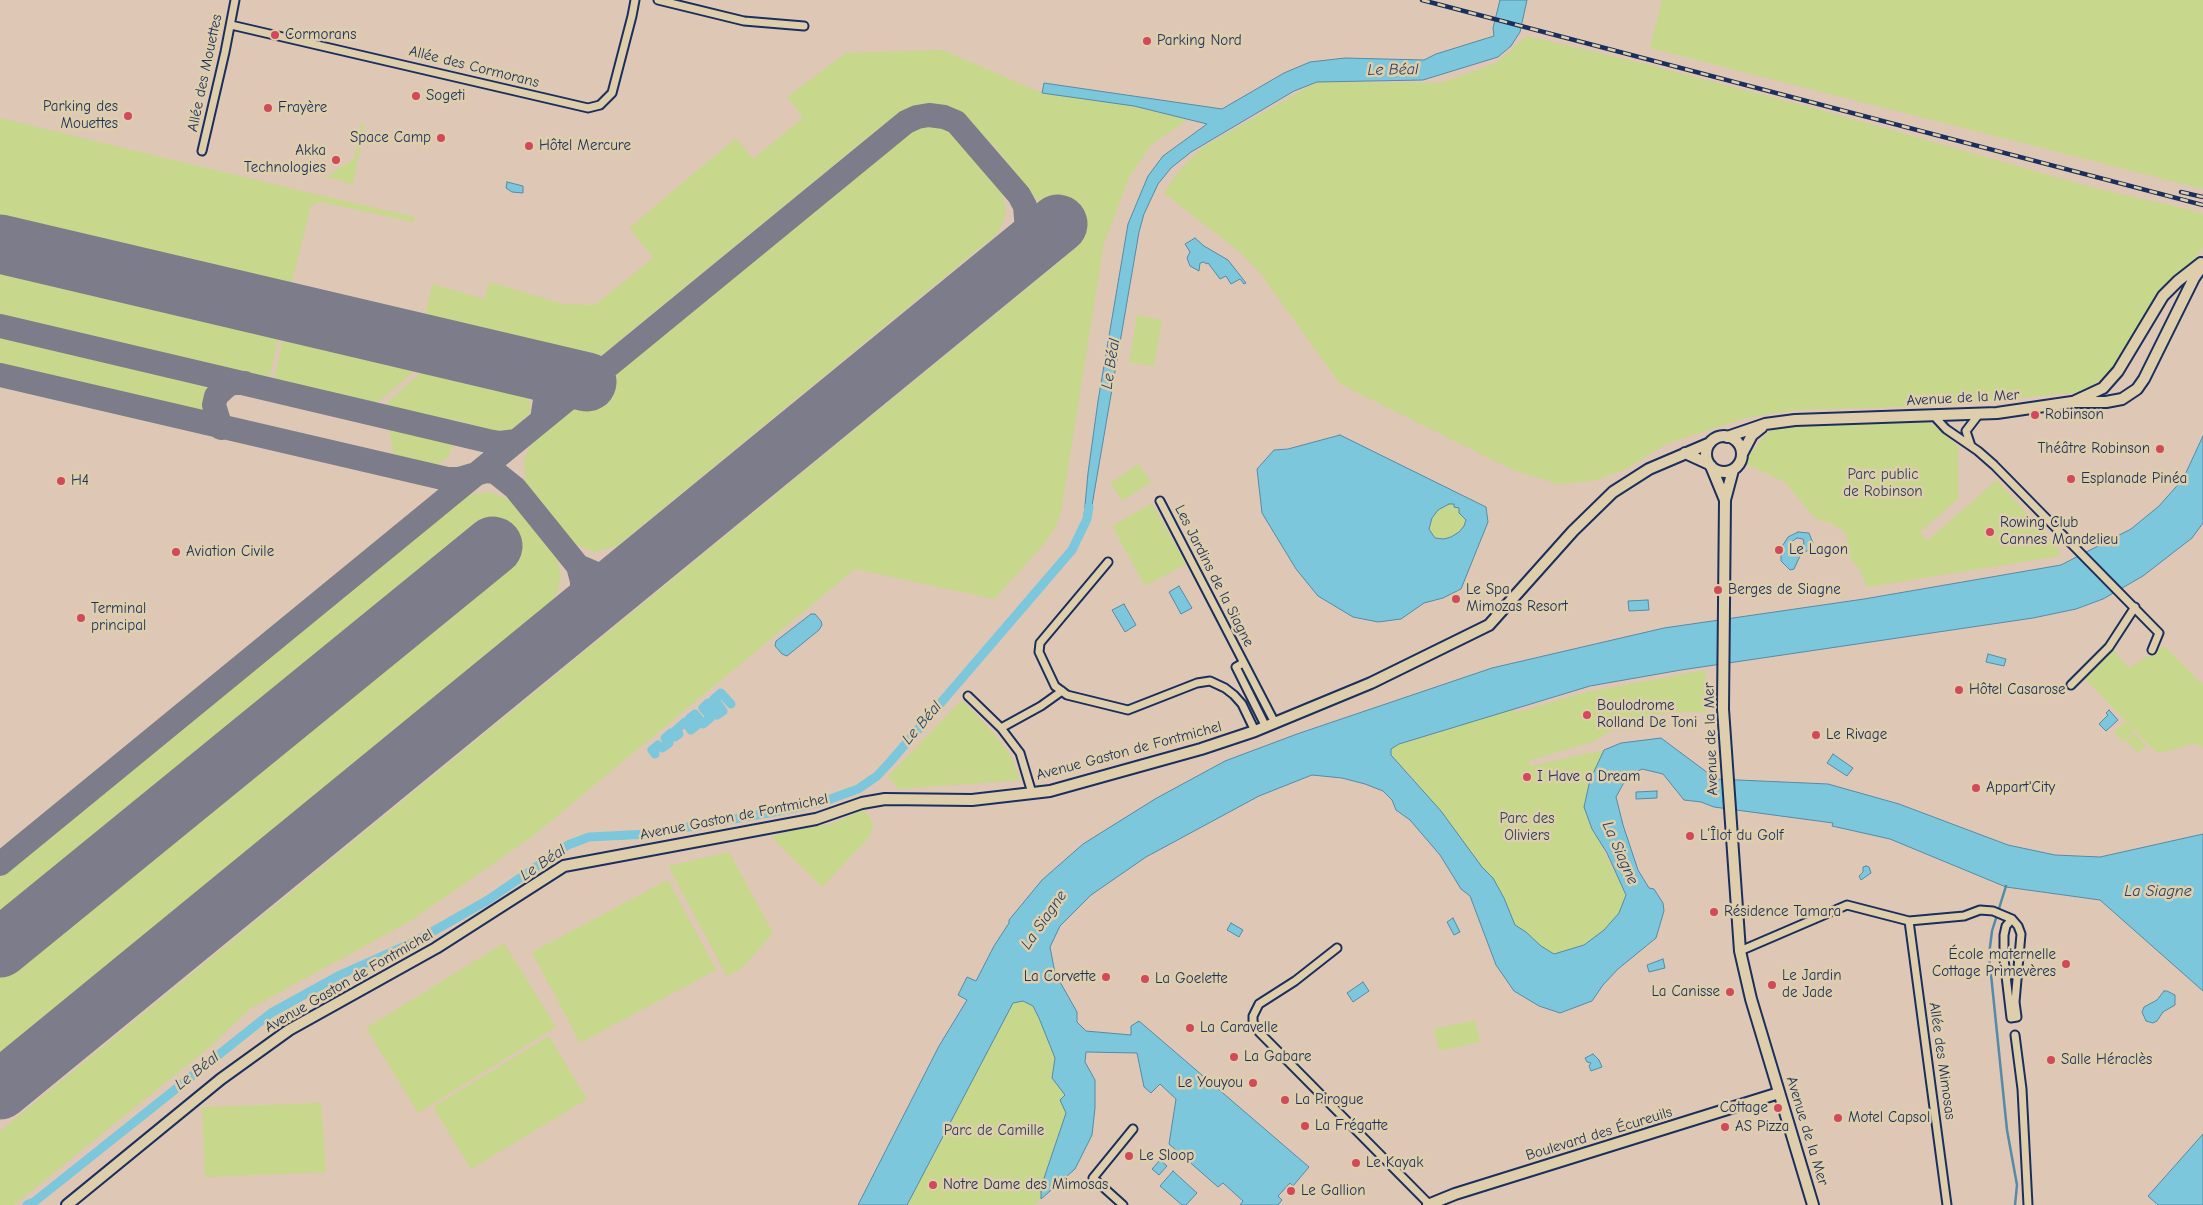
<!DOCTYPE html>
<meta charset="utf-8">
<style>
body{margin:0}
canvas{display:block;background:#dec8b5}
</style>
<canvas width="2203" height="1205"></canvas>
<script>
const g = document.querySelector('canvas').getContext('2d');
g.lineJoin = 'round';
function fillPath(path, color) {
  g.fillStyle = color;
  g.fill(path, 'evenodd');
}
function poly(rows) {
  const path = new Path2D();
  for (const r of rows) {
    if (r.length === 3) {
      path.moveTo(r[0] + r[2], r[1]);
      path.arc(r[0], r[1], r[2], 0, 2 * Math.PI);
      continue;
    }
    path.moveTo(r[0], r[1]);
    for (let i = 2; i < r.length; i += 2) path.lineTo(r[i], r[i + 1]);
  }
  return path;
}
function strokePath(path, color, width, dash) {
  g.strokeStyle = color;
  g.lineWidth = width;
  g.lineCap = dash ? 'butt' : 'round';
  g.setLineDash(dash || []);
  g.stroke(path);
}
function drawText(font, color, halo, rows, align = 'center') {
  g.font = font + ' "Comic Neue",sans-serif';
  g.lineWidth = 5;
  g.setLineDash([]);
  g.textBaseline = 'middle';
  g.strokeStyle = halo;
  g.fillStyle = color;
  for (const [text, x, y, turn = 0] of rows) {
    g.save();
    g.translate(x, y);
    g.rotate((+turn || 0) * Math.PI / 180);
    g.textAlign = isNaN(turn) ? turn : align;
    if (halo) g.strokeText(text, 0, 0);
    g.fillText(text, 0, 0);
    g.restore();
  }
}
fillPath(poly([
 [1662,0,2203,0,2203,189,1650,48],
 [1527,36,1645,64,1817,109,2098,189,2175,206,2203,214,2203,248,2186,269,2151,303,2139,330,2122,358,2103,378,2082,392,1935,406,1796,410,1746,418,1666,444,1628,468,1594,481,1558,484,1513,470,1340,384,1261,274,1240,252,1164,193,1178,172,1203,147,1317,82,1441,83,1496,63],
 [943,50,1042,93,1134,106,1187,120,1151,145,1129,178,1104,243,1061,512,1055,528,1041,548,994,599,855,569,533,836,409,922,251,1008,212,1045,14,1205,0,1205,0,1131,1076,248,993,145,960,112,943,107,924,104,884,124,598,358,588,360,565,357,428,325,425,317,432,284,484,299,490,282,563,304,595,305,653,258,629,228,736,138,753,159,803,118,787,97,846,53],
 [0,118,302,191,415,217,414,222,320,202,311,206,289,293,0,224],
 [359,124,365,125,353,185,337,179,324,178,354,159,361,129],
 [927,125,955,131,1003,193,1006,214,998,233,617,546,595,552,574,544,526,485,524,459,533,442,906,134],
 [0,268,280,334,268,383,0,319],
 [1137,315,1162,320,1154,366,1129,362],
 [0,332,202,381,209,387,209,398,205,408,197,413,0,367],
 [284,335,418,368,373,406,273,384],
 [425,369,518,390,526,396,531,404,530,413,505,435,454,419,445,425,380,409],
 [1928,421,1958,446,1958,499,1920,532,1927,541,1997,480,2056,546,2060,556,1867,587,1860,570,1851,560,1846,533,1830,523,1815,518,1785,482,1744,463,1764,436,1773,429,1786,425],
 [395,426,452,439,453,446,448,457,432,468,397,460,393,453,389,431],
 [1139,464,1151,482,1122,501,1110,483],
 [490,492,510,500,557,556,561,577,558,591,550,603,0,1052,0,878,469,495],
 [1152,503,1186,564,1145,586,1112,526],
 [1449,504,1454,504,1459,508,1466,520,1464,526,1459,532,1451,537,1444,539,1435,538,1429,529,1432,518,1438,510],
 [2164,646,2203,685,2203,748,2194,743,2165,752,2156,752,2083,677,2112,649,2129,668],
 [1705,670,1708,710,1705,712,1675,712,1627,721,1592,742,1528,761,1530,766,1604,750,1597,764,1587,817,1626,895,1619,913,1604,930,1584,945,1568,951,1554,954,1541,946,1526,932,1515,925,1504,898,1493,878,1482,867,1463,840,1405,769,1399,767,1391,755,1391,749,1399,744,1513,709,1514,713,1583,693],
 [962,700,995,735,1011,756,1020,780,898,789,888,776],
 [2125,722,2134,731,2123,742,2114,732],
 [2135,733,2146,746,2138,753,2126,741],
 [864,810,873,823,871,835,822,887,771,837,789,831,831,824],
 [729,852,773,933,742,968,727,976,668,866],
 [668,880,716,970,580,1043,532,952],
 [504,943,556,1027,418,1113,366,1028],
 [1023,1001,1033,1006,1039,1018,1055,1058,1052,1078,1065,1095,1061,1100,1066,1113,1041,1187,1041,1199,1034,1205,907,1205,1013,1003],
 [1475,1020,1480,1042,1439,1051,1434,1029],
 [549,1036,587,1099,471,1169,433,1107],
 [321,1103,326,1172,205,1177,202,1107]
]), '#c7d78b');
const water = poly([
 [1500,0,1527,0,1520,32,1511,46,1498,57,1423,80,1317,82,1294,91,1191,152,1171,168,1158,184,1144,214,1139,232,1090,517,1087,519,1084,516,1088,473,1098,401,1128,224,1148,176,1163,156,1207,124,1134,106,1042,93,1044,83,1222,109,1284,73,1310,62,1345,58,1424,60,1436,54,1494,36,1493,28,1500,0],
 [507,182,523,186,523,193,512,192,506,188,507,182],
 [1195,238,1204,246,1228,260,1246,283,1244,284,1240,279,1231,284,1226,276,1220,279,1208,263,1206,264,1204,262,1200,263,1199,271,1190,266,1187,258,1190,252,1185,244,1195,238],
 [1340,435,1486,507,1488,522,1461,589,1443,598,1424,603,1401,619,1378,622,1353,617,1318,596,1296,569,1262,513,1257,469,1274,450,1288,449,1340,435],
 [1449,504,1454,504,1454,507,1459,508,1459,513,1466,520,1464,526,1459,532,1451,537,1444,539,1435,538,1429,529,1432,518,1438,510,1449,504],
 [2203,436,2203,523,2192,538,2143,576,2103,599,2076,609,2033,618,1681,670,1590,686,1399,744,1391,749,1391,755,1441,811,1482,867,1493,878,1504,898,1515,925,1526,932,1541,946,1554,954,1584,945,1604,930,1619,913,1626,895,1607,853,1592,829,1584,807,1590,780,1604,750,1621,743,1661,738,1716,779,1828,784,1899,804,2008,845,2055,855,2100,857,2203,834,2203,991,2100,900,2006,887,1890,839,1832,826,1833,823,1714,807,1701,802,1684,800,1663,774,1642,769,1627,777,1616,797,1623,825,1638,870,1649,888,1654,889,1663,903,1664,911,1656,938,1618,969,1603,985,1592,1001,1560,1013,1539,1006,1514,991,1496,965,1470,896,1461,889,1440,855,1410,820,1396,810,1392,800,1383,791,1365,784,1342,778,1312,775,1259,796,1146,857,1091,895,1060,926,1050,947,1055,973,1077,1012,1077,1022,1086,1031,1131,1035,1131,1026,1139,1021,1309,1167,1293,1186,1290,1183,1278,1196,1282,1200,1278,1205,1240,1205,1243,1201,1223,1183,1218,1187,1169,1144,1176,1099,1160,1084,1151,1093,1144,1087,1137,1053,1086,1052,1085,1062,1095,1080,1095,1108,1092,1135,1075,1169,1041,1199,1041,1187,1066,1113,1060,1100,1065,1095,1052,1078,1055,1058,1039,1018,1033,1006,1023,1001,1013,1003,907,1205,858,1205,939,1046,967,1000,958,995,967,977,976,981,994,946,1009,923,1009,920,1042,880,1083,844,1155,799,1225,761,1297,734,1492,668,1664,628,1864,599,2061,565,2131,529,2159,506,2183,479,2203,436],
 [1798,532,1809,533,1813,543,1811,548,1800,556,1794,569,1790,570,1781,561,1781,548,1788,537,1798,532],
 [1797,538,1803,539,1804,543,1800,550,1795,551,1791,549,1790,543,1797,538],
 [1179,586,1192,608,1181,614,1169,592,1179,586],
 [1648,600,1649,610,1629,611,1628,601,1648,600],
 [1124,604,1136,625,1125,632,1112,610,1124,604],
 [811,614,815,614,821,621,822,625,819,630,787,656,782,654,775,646,776,641,811,614],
 [1988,654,2006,659,2004,666,1986,662,1988,654],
 [2109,710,2118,720,2106,731,2099,724,2108,715,2106,713,2109,710],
 [1833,754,1853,768,1847,776,1827,763,1833,754],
 [1657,791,1657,798,1636,799,1636,792,1657,791],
 [1866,866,1869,867,1871,873,1861,880,1859,876,1863,872,1863,867,1866,866],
 [1453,918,1460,932,1454,935,1447,922,1453,918],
 [1231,923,1243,930,1239,937,1227,930,1231,923],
 [1663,959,1665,968,1649,972,1647,965,1663,959],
 [1363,982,1369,991,1353,1002,1347,993,1363,982],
 [2164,991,2167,991,2175,995,2175,1005,2163,1012,2157,1021,2153,1023,2146,1021,2142,1012,2144,1007,2157,1000,2164,991],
 [1593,1054,1599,1060,1602,1067,1591,1071,1589,1066,1591,1063,1587,1062,1585,1058,1593,1054],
 [2203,1134,2203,1205,2158,1205,2148,1196,2203,1134],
 [1160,1160,1167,1166,1159,1175,1152,1169,1160,1160],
 [1173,1171,1197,1193,1186,1205,1182,1205,1160,1186,1173,1171]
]);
fillPath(water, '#7cc7db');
strokePath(water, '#558aa9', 1);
strokePath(poly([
 [2006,886,1992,931,1989,955,2007,1130,2017,1185,2015,1205]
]), '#558aa9', 2.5);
strokePath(poly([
 [655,754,652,750,658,745,662,748,669,743,665,738,671,733,675,737,679,734,676,730,685,722,691,730,696,726,690,718,695,714,703,724,711,717,703,708,708,703,717,715,723,711,714,699,721,693,731,704],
 [27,1205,34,1202,271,1013,340,975,416,941,488,900,568,845,589,837,649,834,774,812,822,802,858,789,877,776,890,762,1072,550,1087,519,1089,507]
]), '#7cc7db', 9);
strokePath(poly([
 [0,326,488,441,500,443,516,441],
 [523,367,538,380,543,389,545,400,542,419],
 [0,375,447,479,459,479,486,471,495,472,515,488,578,566,599,575,610,576,627,572,645,562],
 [221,428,214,405,216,396,228,385,233,383,245,383],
 [568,625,579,607,582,596,582,581,578,566],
 [0,864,906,122,917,117,929,115,944,117,956,122,1019,195,1025,206,1027,230,1024,243,1005,267]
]), '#7c7c8a', 24);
strokePath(poly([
 [0,244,587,382],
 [0,948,493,546],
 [0,1090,1058,224]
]), '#7c7c8a', 59);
const street = poly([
 [658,0,744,21,804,26],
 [231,25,588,108,600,105,612,93,632,16,635,0],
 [202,151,225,52,235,0],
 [1934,416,1946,429,1978,451,1994,465,2159,633,2152,650],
 [1971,446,1966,431,1979,414],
 [1160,501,1275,723],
 [1108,562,1040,643,1039,652,1055,686,1067,695,1128,710,1197,683,1210,681,1225,688,1234,695,1242,704,1255,731],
 [1243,663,1236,667,1266,727],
 [2071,685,2109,647,2135,607],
 [968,696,1001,728,1020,753,1032,793],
 [1001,728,1041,706,1062,691],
 [1909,921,1947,1205],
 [1337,948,1295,981,1259,1004,1253,1016,1253,1022,1259,1032,1429,1204],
 [1740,951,1847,905,1909,921,1964,916,1980,910,1993,911,2012,919,2018,926,2021,934,2015,1002,2017,1017,2011,1018,2004,959,2004,935,2006,926,2012,919],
 [2015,1035,2022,1089,2028,1205],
 [1123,1205,1093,1178,1133,1129]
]);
const secondary = poly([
 [2075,401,2103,388,2118,371,2163,296,2178,281,2201,263],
 [1724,454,18],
 [1727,437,1765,424,1795,420,1997,413,2072,402,2106,402,2122,399,2137,389,2144,379,2194,278,2203,265],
 [1685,453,1709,464],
 [1742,454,1752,435,1762,427],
 [1711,466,1725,500],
 [1733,470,1725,500,1723,709,1740,951,1751,999,1813,1205],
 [67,1205,221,1079,289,1030,436,948,564,866,816,819,862,803,885,799,972,800,1050,791,1201,749,1255,731,1371,683,1489,625,1573,531,1613,492,1649,469,1710,443],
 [1428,1205,1455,1194,1779,1093]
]);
strokePath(street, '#1b2f5e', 11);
strokePath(secondary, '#1b2f5e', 14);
strokePath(street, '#dfceab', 7);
strokePath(secondary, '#dfceab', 10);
const rail = poly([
 [1422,0,2203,205],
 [2181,192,2203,197]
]);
strokePath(rail, '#1b2f5e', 4.5);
strokePath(rail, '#dfceab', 2.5, [8]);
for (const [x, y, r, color] of [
 [275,35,5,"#d1495b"],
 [1147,41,5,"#d1495b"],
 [416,96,5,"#d1495b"],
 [268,108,5,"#d1495b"],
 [128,116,5,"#d1495b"],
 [441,138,5,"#d1495b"],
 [529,146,5,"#d1495b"],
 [336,160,5,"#d1495b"],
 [2035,415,5,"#d1495b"],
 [2160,449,5,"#d1495b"],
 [2071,479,5,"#d1495b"],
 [61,481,5,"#d1495b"],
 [1990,532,5,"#d1495b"],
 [1779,550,5,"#d1495b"],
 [176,552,5,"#d1495b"],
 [1718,590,5,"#d1495b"],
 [1456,599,5,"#d1495b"],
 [81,618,5,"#d1495b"],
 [1959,690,5,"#d1495b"],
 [1587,715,5,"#d1495b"],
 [1816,735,5,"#d1495b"],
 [1527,777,5,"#d1495b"],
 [1976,788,5,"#d1495b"],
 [1690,836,5,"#d1495b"],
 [1714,912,5,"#d1495b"],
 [2066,964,5,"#d1495b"],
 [1106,977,5,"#d1495b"],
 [1145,979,5,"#d1495b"],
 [1772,985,5,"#d1495b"],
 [1730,992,5,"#d1495b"],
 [1190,1028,5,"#d1495b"],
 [1234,1057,5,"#d1495b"],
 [2051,1060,5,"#d1495b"],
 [1253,1083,5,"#d1495b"],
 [1285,1100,5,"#d1495b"],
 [1778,1108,5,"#d1495b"],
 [1838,1118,5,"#d1495b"],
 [1305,1126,5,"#d1495b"],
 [1725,1127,5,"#d1495b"],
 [1129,1156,5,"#d1495b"],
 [1356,1163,5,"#d1495b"],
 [933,1185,5,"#d1495b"],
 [1291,1191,5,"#d1495b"]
]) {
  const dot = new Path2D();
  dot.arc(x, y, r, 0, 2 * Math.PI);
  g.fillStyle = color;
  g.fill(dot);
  strokePath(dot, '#dfceab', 2);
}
drawText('15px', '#1b2f5e', '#dfceab', [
 ["Cormorans",285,35],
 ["Parking Nord",1157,41],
 ["Sogeti",426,96],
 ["Parking des",118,107,"right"],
 ["Mouettes",118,124,"right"],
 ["Frayère",278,108],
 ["Space Camp",431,138,"right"],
 ["Hôtel Mercure",539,146],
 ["Akka",326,151,"right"],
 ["Technologies",326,168,"right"],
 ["Robinson",2045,415],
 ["Théâtre Robinson",2150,449,"right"],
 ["Esplanade Pinéa",2081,479],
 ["H4",71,481],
 ["Rowing Club",2000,523],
 ["Cannes Mandelieu",2000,540],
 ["Le Lagon",1789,550],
 ["Aviation Civile",186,552],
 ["Le Spa",1466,590],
 ["Mimozas Resort",1466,607],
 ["Berges de Siagne",1728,590],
 ["Terminal",91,609],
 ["principal",91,626],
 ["Hôtel Casarose",1969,690],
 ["Boulodrome",1597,706],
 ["Rolland De Toni",1597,723],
 ["Le Rivage",1826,735],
 ["I Have a Dream",1537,777],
 ["Appart'City",1986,788],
 ["L’Îlot du Golf",1700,836],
 ["Résidence Tamara",1724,912],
 ["École maternelle",2056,955,"right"],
 ["Cottage Primevères",2056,972,"right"],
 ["Le Jardin",1782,976],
 ["de Jade",1782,993],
 ["La Corvette",1096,977,"right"],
 ["La Goelette",1155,979],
 ["La Canisse",1720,992,"right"],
 ["La Caravelle",1200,1028],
 ["La Gabare",1244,1057],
 ["Salle Héraclès",2061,1060],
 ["Le Youyou",1243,1083,"right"],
 ["La Pirogue",1295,1100],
 ["Cottage",1768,1108,"right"],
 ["Motel Capsol",1848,1118],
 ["La Frégatte",1315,1126],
 ["AS Pizza",1735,1127],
 ["Le Sloop",1139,1156],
 ["Le Kayak",1366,1163],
 ["Notre Dame des Mimosas",943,1185],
 ["Le Gallion",1301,1191]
], 'left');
drawText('15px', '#1b2f5e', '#dfceab', [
 ["Allée des Cormorans",474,67,14],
 ["Allée des Mouettes",205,73,-78],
 ["Avenue de la Mer",1963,398,-3],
 ["Les Jardins de la Siagne",1214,576,63],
 ["Avenue de la Mer",1711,739,-92],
 ["Avenue Gaston de Fontmichel",1129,751,-15],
 ["Avenue Gaston de Fontmichel",734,817,-11],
 ["Avenue Gaston de Fontmichel",349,981,-30],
 ["Allée des Mimosas",1942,1061,82],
 ["Avenue de la Mer",1807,1131,73],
 ["Boulevard des Écureuils",1599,1134,-17]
]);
drawText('15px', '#2c4062', '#dfceab', [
 ["Parc public",1883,475],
 ["de Robinson",1883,492],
 ["Parc des",1527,819],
 ["Oliviers",1527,836],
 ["Parc de Camille",994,1131]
]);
drawText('italic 16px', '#253e6a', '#dfceab', [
 ["Le Béal",1393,70,-1],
 ["Le Béal",1111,364,-81],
 ["Le Béal",922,723,-49],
 ["La Siagne",1620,853,66],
 ["Le Béal",543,863,-34],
 ["La Siagne",2158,891],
 ["La Siagne",1044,920,-55],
 ["Le Béal",197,1071,-38]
]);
</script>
